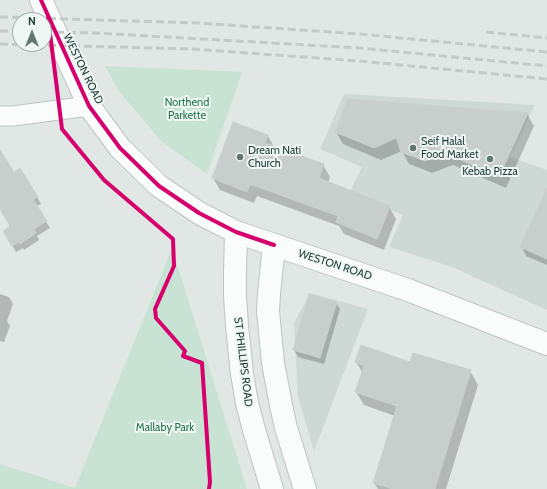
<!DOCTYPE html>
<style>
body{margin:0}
#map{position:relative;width:547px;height:489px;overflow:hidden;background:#e0e7e5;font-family:Cabin,sans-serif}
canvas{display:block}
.north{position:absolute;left:12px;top:12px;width:40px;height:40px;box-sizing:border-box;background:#eef7f3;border:1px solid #9baca7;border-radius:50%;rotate:0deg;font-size:11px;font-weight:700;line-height:16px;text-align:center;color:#1e3b36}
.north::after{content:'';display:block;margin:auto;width:14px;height:18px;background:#627773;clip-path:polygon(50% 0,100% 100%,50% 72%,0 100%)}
</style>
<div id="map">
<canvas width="547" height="489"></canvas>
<div class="north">N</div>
</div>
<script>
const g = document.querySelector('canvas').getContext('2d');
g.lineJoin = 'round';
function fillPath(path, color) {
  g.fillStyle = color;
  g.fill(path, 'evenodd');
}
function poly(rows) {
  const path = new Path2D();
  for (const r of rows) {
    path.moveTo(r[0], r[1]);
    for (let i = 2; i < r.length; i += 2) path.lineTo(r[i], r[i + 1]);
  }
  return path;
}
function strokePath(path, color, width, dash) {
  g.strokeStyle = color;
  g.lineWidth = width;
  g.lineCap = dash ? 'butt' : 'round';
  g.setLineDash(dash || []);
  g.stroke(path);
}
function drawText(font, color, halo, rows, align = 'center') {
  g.font = font + ' Cabin,sans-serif';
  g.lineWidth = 4;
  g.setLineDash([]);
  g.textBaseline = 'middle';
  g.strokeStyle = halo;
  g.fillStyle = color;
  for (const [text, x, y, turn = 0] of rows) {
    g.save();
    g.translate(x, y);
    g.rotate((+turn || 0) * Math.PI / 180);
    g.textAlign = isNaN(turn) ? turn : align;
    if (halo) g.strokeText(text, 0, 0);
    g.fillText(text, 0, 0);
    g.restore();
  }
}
fillPath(poly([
 [344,94,535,105,510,157,547,170,547,310,452,267,389,247,403,215,349,194,362,167,320,149],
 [310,293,368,309,314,451,298,396,294,323]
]), '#ced9d5');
fillPath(poly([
 [105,66,242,72,207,174,161,141,118,90],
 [172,248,247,489,0,489,0,464,75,488]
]), '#c8e2d3');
fillPath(poly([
 [527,114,534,126,506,188,453,165,432,173,409,164,402,151,381,160,343,144,336,132],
 [233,124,268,136,274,147,323,165,330,177,328,183,389,207,396,219,384,250,344,234,339,226,257,196,254,203,220,190,213,178],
 [0,172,14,173,37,197,41,204,36,206,50,228,37,236,39,240,24,250,23,248,16,252,4,232,12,227,0,207],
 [547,216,547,265,526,256,522,247],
 [0,294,9,297,13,304,7,321,10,326,4,342,0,341],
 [336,303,340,309,324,364,298,357,294,350],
 [356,362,411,364,470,371,478,385,446,489,378,489,374,483,395,416,364,405,356,392,363,373]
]), '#0003');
const building = poly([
 [348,99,528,113,499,177,446,153,425,161,401,152,396,138,374,148,335,132,348,99],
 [233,122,268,135,265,143,324,164,319,178,390,206,377,239,336,222,338,216,250,184,247,192,212,178,233,122],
 [0,150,14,172,20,168,38,197,33,199,47,221,34,229,36,233,20,244,19,242,12,246,3,231,10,226,0,209,0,150],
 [547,188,547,259,520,247,547,188],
 [309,294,337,302,320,358,293,350,309,294],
 [361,345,410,362,413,353,471,370,435,489,393,489,373,483,397,406,355,392,364,366,355,362,361,345]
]);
fillPath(building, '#c8cecc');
strokePath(building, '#c9d0ce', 1);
const minor = poly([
 [0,116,13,116,89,106]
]);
const secondary = poly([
 [41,0,89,106,120,148,159,186,199,213,236,232,408,290,547,344],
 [236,232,235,272,235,296,237,326,242,374,247,403,254,430,272,489],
 [274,245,269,294,268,311,273,363,281,405,286,428,305,489]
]);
strokePath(minor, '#bdc4c2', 21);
strokePath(secondary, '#bdc5c3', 24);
strokePath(minor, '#fafbfb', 19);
strokePath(secondary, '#fafbfb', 22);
strokePath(poly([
 [0,17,198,23,360,34,547,52],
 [0,31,20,31],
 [44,32,96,33,360,48,547,66],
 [486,32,547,38],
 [0,44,192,49,359,61,547,79]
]), '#c5cac9', 3, [8, 4]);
strokePath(poly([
 [41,0,89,106,120,148,159,186,199,213,236,232,274,245],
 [48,17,62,129,104,180,173,239,174,266,155,309,156,318,185,351,183,356,202,363,210,482,209,489]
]), '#d6006c', 4);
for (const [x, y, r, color] of [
 [413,148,4,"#627773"],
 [240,157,4,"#627773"],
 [490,159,4,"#627773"]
]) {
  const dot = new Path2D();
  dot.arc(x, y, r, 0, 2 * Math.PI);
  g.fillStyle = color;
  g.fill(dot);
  strokePath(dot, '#eef7f3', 1.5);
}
drawText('11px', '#1e3b36', '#eef7f3', [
 ["WESTON ROAD",83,69,64],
 ["WESTON ROAD",335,265,18],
 ["ST PHILLIPS ROAD",243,362,83]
]);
drawText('11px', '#26734d', '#eef7f3', [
 ["Northend",187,103],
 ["Parkette",187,116],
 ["Mallaby Park",165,428]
]);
drawText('11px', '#1e3b36', '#eef7f3', [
 ["Seif Halal",421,142],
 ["Food Market",421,155],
 ["Dream Nati",248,151],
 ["Church",248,164],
 ["Kebab Pizza",490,172,"center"]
], 'left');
</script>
